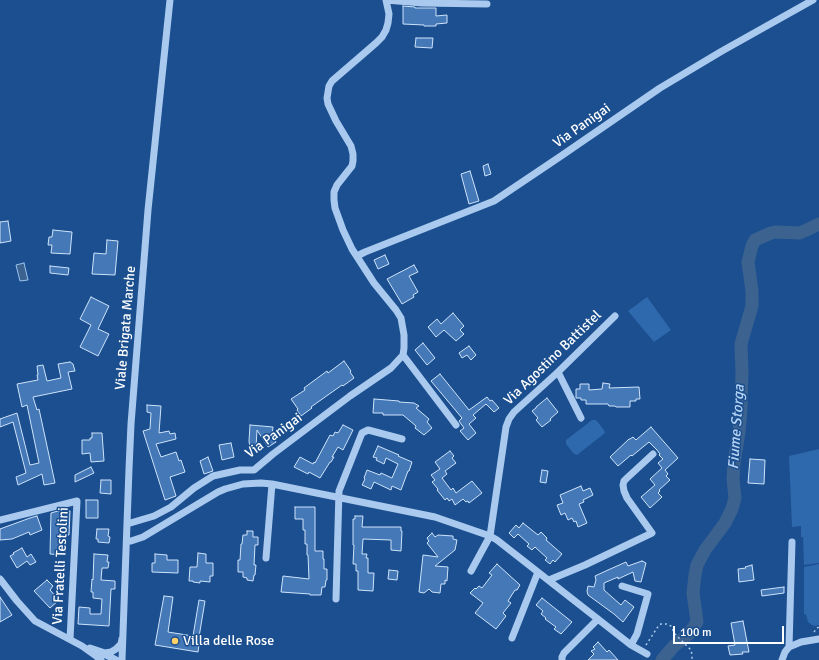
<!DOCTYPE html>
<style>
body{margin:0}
#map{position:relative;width:819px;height:660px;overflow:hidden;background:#1b4f8f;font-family:Signika,sans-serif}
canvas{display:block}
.scale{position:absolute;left:673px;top:626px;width:111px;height:18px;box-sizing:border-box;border:2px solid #fff;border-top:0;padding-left:5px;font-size:12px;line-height:14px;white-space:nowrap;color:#fff;-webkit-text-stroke:3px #1b4f8f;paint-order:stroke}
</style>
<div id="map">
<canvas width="819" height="660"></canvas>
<div class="scale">100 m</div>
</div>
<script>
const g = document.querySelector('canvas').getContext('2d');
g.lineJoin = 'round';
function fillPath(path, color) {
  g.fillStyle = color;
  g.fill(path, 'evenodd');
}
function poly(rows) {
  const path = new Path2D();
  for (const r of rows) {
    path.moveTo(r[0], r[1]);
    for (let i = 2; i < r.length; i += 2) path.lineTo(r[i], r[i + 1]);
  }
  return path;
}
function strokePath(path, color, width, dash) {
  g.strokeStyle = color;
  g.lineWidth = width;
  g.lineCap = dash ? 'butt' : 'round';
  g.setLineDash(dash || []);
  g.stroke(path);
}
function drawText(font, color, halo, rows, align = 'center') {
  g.font = font + ' Signika,sans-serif';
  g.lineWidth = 3;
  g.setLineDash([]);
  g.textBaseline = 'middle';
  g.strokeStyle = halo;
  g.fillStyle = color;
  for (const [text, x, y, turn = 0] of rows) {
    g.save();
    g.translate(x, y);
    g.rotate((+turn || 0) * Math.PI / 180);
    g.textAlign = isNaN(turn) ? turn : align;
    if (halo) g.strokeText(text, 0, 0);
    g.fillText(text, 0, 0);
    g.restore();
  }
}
fillPath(poly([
 [647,297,671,330,654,342,628,311],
 [592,420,596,420,604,430,605,433,577,455,574,454,566,444,566,440],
 [819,449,819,563,804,565,803,537,801,537,801,526,792,527,789,456],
 [819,564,819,625,815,626,812,625,808,622,806,615,804,614,804,567]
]), '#2e69ad');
const water = poly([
 [24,263,28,280,20,281,16,265,24,263]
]);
fillPath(water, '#3c6290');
strokePath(water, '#9cc4f0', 1);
strokePath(poly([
 [662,660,674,646,689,634,697,622,693,593,695,575,697,565,705,550,725,523,732,509,735,498,733,479,734,463,739,432,741,410,742,372,741,344,752,306,752,291,748,262,752,246,755,240,771,233,775,232,800,233,819,224]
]), '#3c6290', 13);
const building = poly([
 [403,6,415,7,415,8,436,8,436,16,447,15,447,23,436,24,436,26,424,26,424,25,403,24,403,6],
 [416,38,433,38,432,48,415,47,416,38],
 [488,164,491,174,485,176,483,166,488,164],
 [470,171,479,201,469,204,461,174,470,171],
 [8,221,11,241,0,243,0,222,8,221],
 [53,230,72,232,70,254,51,253,52,245,48,245,49,237,52,237,53,230],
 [107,240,118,241,115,275,92,274,94,253,106,254,107,240],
 [385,255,389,264,378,269,374,260,385,255],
 [414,265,418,272,409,276,418,292,413,295,414,297,402,304,387,279,414,265],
 [50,266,69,268,68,275,50,273,50,266],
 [91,297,109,306,98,329,109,334,98,356,80,347,91,325,80,319,91,297],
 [453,313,464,326,460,330,464,334,456,341,444,330,436,337,428,327,437,319,441,324,453,313],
 [423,343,435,358,427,365,415,350,423,343],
 [469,346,476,355,471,360,467,355,462,358,459,353,469,346],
 [344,361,351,371,350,372,354,378,343,386,342,385,311,407,312,408,301,416,297,410,298,409,291,399,305,390,304,388,327,371,328,373,344,361],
 [70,362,73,364,75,371,68,372,72,389,33,397,37,410,39,409,55,483,44,485,42,474,18,485,16,477,26,473,13,422,0,427,0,419,17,413,30,465,39,463,27,405,22,407,17,384,38,380,37,375,38,375,37,366,43,365,47,381,61,378,58,364,70,362],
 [440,374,469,410,487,397,490,401,492,400,499,408,494,412,486,404,473,415,476,418,469,424,476,433,468,440,460,431,464,428,459,421,462,418,431,381,440,374],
 [603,383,610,384,609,388,639,387,640,399,636,399,636,401,630,401,630,407,616,407,615,406,609,406,608,404,586,404,586,400,581,400,581,398,576,398,576,389,580,389,580,384,589,384,589,390,602,389,603,383],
 [547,398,558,412,550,419,551,420,542,427,536,420,538,418,532,411,536,408,536,407,547,398],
 [374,399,399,401,399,402,414,403,419,406,416,408,429,419,427,422,432,428,424,435,415,428,416,426,403,415,383,415,383,413,373,413,374,399],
 [147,405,161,406,159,433,169,431,170,434,175,433,176,439,156,444,161,457,176,452,179,461,181,460,185,472,170,477,176,496,165,500,143,431,150,429,151,413,147,412,147,405],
 [250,425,273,427,272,435,276,442,268,447,257,430,256,448,250,448,249,441,250,425],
 [343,425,353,430,343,450,338,447,332,457,334,457,331,462,330,462,320,478,309,472,308,474,294,467,300,457,313,464,314,462,315,463,330,435,333,436,335,432,338,433,343,425],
 [651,427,678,458,665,470,668,474,666,476,670,480,659,490,660,491,658,493,662,497,650,508,641,497,655,485,650,479,662,468,658,463,663,459,659,455,660,454,657,450,649,442,632,456,631,455,618,466,610,457,629,439,630,439,633,437,636,440,651,427],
 [92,433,102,433,104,461,91,462,90,453,82,454,82,440,90,440,90,438,92,438,92,433],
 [231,443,234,457,222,460,219,445,231,443],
 [378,446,399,455,398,456,412,462,409,471,408,471,401,490,392,486,391,490,374,482,371,489,362,485,365,479,364,478,367,470,380,475,381,473,392,478,398,464,386,458,384,464,376,460,377,458,373,457,378,446],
 [450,451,454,456,452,458,456,463,445,471,447,474,442,478,451,490,453,488,456,493,472,481,482,493,469,503,468,501,466,502,463,499,455,505,452,499,449,501,447,498,445,500,437,490,438,489,432,482,435,480,431,475,440,469,435,462,450,451],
 [208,457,213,471,204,474,200,461,208,457],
 [750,459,765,460,764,484,748,483,750,459],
 [91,467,94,473,75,482,75,475,91,467],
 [542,470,548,471,546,483,540,482,542,470],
 [101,480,111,480,111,494,100,493,101,480],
 [581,486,583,491,590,488,593,495,583,500,584,502,579,504,587,523,578,527,576,521,574,522,572,518,568,520,565,513,561,515,557,505,563,503,560,495,581,486],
 [86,500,98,500,98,518,86,518,86,500],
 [295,507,315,507,315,551,323,551,323,559,324,559,324,569,327,569,327,580,326,580,325,587,322,587,321,595,310,595,310,594,281,592,283,576,309,579,308,555,307,555,307,544,305,544,305,530,303,530,303,519,295,519,295,507],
 [58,511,70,511,69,535,66,535,65,555,50,554,51,513,58,511],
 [37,516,42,530,30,535,29,532,12,539,0,540,0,529,30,518,37,516],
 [355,516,363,516,362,527,401,527,401,531,402,531,401,551,391,550,391,540,363,539,362,554,367,554,366,558,368,558,368,573,374,573,373,591,358,590,358,571,356,571,356,564,353,564,354,545,353,545,353,519,355,519,355,516],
 [523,523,538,535,541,532,547,538,546,540,562,554,555,562,553,560,550,564,545,560,547,558,535,547,532,550,527,546,529,544,518,534,514,538,509,533,516,525,519,528,523,523],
 [97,529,109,529,108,536,110,537,109,543,98,542,98,539,96,539,97,529],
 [247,531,253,531,253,537,258,537,258,545,255,545,254,565,256,565,255,575,254,575,253,581,247,580,247,578,243,577,243,572,238,572,238,560,240,560,241,544,242,544,243,535,247,535,247,531],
 [432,533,435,537,438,535,453,536,453,539,457,540,455,550,435,566,448,567,447,581,445,580,445,584,441,584,440,593,432,592,429,589,424,593,419,592,423,555,438,557,427,543,429,541,427,538,432,533],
 [22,548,27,557,31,554,36,562,30,565,27,561,17,568,10,556,14,554,13,553,22,548],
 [198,553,206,554,206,563,213,563,213,576,210,576,210,582,200,581,200,583,193,582,193,581,189,581,190,567,197,567,198,553],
 [94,554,108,555,107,562,109,562,108,568,102,568,101,580,115,581,115,589,111,589,109,626,78,624,79,607,90,608,90,614,101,614,102,599,93,598,93,592,91,592,92,579,93,580,94,554],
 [155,554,167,555,167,560,178,560,178,573,152,572,152,563,155,563,155,554],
 [642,561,646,563,641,582,635,581,633,572,618,579,618,577,604,583,604,590,621,605,625,600,634,607,623,622,614,614,588,595,587,591,588,586,594,587,596,580,595,576,608,570,626,562,628,566,642,561],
 [497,564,520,585,517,590,515,590,508,601,511,603,503,613,506,616,496,629,475,613,483,603,470,593,475,588,476,589,479,586,482,588,492,575,489,573,497,564],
 [752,565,754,580,739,582,738,569,746,568,745,567,752,565],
 [389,570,398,571,397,580,388,579,389,570],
 [47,580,53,586,50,590,59,600,50,608,34,591,47,580],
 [784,587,784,593,762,596,761,590,784,587],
 [164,596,173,597,168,632,193,636,199,600,205,601,199,637,200,637,198,652,155,645,164,596],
 [0,597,12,615,0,622,0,597],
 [542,598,572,622,561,634,554,629,556,627,545,619,546,618,541,614,543,611,536,605,542,598],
 [743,621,749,652,742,652,743,654,730,655,728,646,735,645,731,623,743,621],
 [598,642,607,652,609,650,618,660,588,660,594,654,591,651,595,649,593,647,598,642]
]);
fillPath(building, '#4478b7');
strokePath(building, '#cfe3fa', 1);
strokePath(poly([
 [814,632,817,628,819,627],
 [646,645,659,625,661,624,667,624,671,626,675,634,691,650,692,655,692,660]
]), '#a9c9ee', 1.5, [2, 3]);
strokePath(poly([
 [357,256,365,252,494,201,561,156,660,88,722,51,813,0],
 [403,355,456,425],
 [558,372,581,418],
 [0,520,77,501,70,639],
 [127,524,154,516,171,507,194,488,213,476,240,470,254,470,273,454,350,396,391,368,403,355,404,348,404,335,401,318,396,310,374,283,352,249,343,230,335,208,334,200,334,192,337,185,352,166,353,161,353,154,351,146,336,121,328,104,327,98,329,86,332,81,376,43,382,37,386,30,388,23,389,14,386,0,422,3,487,4],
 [127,541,131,541,143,537,218,492,225,489,243,484,261,483,272,484,435,517,490,536,497,540,631,645,637,634,648,594,622,586],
 [266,558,272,484],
 [471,571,490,536,506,427,509,419,514,412,558,372,615,316],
 [0,579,17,601,35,621,82,646,96,656,101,660],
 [549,580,585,565,652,533,627,498,624,491,623,485,624,481,627,478,653,454],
 [336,599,339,491,362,433,368,430,372,431,402,439],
 [512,638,538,572],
 [631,645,647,654],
 [789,647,801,642,819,639],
 [90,648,105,653,111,652,116,649,121,644,122,639],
 [102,653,116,660],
 [122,660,129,469,131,424,148,210,170,0],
 [562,660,562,657,564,653,598,619],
 [782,660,785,652,789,647,792,542]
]), '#a9c9ee', 7);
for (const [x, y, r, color] of [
 [175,641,4,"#ffd166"]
]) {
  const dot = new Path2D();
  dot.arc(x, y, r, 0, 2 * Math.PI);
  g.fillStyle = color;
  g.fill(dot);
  strokePath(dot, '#1b4f8f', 1.5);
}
drawText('14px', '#fff', '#1b4f8f', [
 ["Via Panigai",582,126,-35],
 ["Viale Brigata Marche",126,328,-85],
 ["Via Agostino Battistel",553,358,-44],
 ["Via Panigai",274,436,-36],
 ["Via Fratelli Testolini",61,566,-87]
]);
drawText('14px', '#fff', '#1b4f8f', [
 ["Villa delle Rose",183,641]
], 'left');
drawText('italic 15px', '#b5d3f5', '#1b4f8f', [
 ["Fiume Storga",737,427,-86]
]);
</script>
